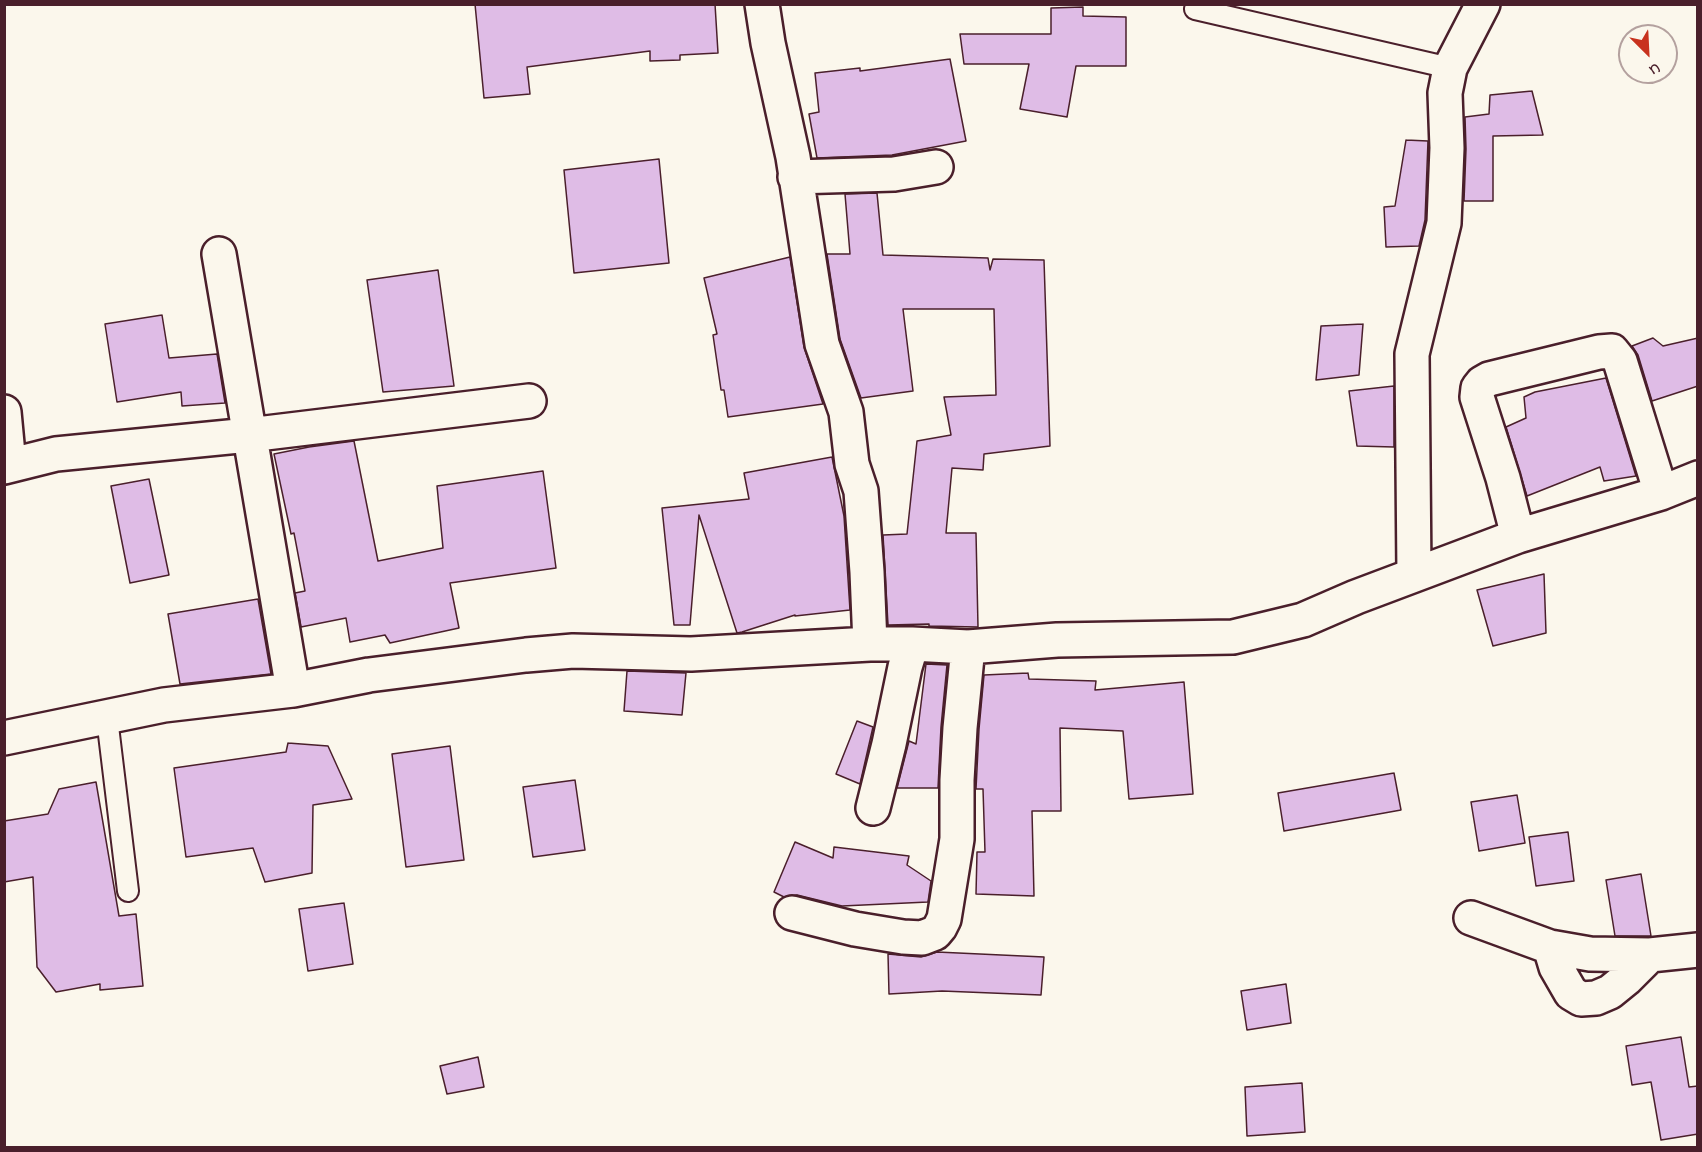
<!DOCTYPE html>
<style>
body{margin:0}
#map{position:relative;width:1702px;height:1152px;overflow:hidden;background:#fbf7ec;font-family:"Indie Flower",sans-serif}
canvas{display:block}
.frame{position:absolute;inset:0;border:6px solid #4a1f2b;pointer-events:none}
.north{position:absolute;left:1618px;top:24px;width:60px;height:60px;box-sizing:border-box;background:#fbf7ec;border:2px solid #b4a19f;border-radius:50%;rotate:156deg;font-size:16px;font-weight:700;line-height:24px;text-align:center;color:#4a1f2b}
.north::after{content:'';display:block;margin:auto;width:21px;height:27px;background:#c8321e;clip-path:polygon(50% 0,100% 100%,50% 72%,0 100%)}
</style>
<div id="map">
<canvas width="1702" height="1152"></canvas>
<div class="frame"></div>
<div class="north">U</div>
</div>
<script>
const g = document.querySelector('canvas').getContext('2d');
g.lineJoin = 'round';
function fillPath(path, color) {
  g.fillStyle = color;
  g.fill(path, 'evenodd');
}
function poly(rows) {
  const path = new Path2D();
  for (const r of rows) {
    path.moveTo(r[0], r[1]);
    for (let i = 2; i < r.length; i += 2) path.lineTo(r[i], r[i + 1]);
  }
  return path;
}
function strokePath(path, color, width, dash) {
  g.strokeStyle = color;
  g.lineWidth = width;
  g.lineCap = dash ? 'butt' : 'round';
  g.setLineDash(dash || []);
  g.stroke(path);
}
const building = poly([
 [475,4,715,4,718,53,680,55,680,60,650,61,650,51,527,67,530,94,484,98,475,4],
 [1083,7,1083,16,1126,17,1126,66,1076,66,1067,117,1020,109,1029,64,964,64,960,34,1051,34,1051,8,1083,7],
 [950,59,966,141,892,155,817,158,809,114,819,112,815,73,860,68,860,71,950,59],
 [1532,91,1543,135,1493,136,1493,201,1464,201,1466,149,1465,117,1489,114,1490,95,1532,91],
 [1406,140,1428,141,1425,220,1419,246,1386,247,1384,207,1395,206,1406,140],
 [659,159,669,263,574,273,564,170,659,159],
 [877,193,883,255,988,258,990,270,993,259,1044,260,1050,446,984,454,983,470,952,468,946,533,976,533,978,627,929,626,929,624,888,625,883,535,907,534,917,441,951,435,944,397,996,395,994,309,903,309,913,391,861,398,840,339,827,254,850,254,845,194,877,193],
 [790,257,804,347,823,404,728,417,724,390,721,390,713,335,717,334,704,278,790,257],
 [438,270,454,386,383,392,367,280,438,270],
 [162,315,169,358,217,354,225,403,182,406,181,392,117,402,105,324,162,315],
 [1363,324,1359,375,1316,380,1321,326,1363,324],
 [1653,338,1663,346,1698,338,1698,386,1652,401,1638,355,1632,346,1653,338],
 [1606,378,1636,476,1604,481,1600,467,1527,496,1506,427,1526,418,1524,397,1535,392,1606,378],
 [1394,386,1394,447,1357,446,1349,391,1394,386],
 [354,441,378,561,443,548,437,486,543,471,556,568,450,583,459,628,390,643,385,635,350,642,346,618,301,627,295,593,305,591,294,533,291,534,274,454,309,447,354,441],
 [832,457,844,516,850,610,795,616,795,615,742,632,737,633,699,515,690,625,674,625,662,508,749,499,744,473,832,457],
 [149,479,169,575,130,583,111,486,149,479],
 [1544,574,1546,633,1493,646,1477,590,1544,574],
 [258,599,271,674,180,684,168,614,258,599],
 [926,664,947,665,941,727,938,788,897,788,909,741,916,744,926,664],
 [627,671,686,673,682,715,624,711,627,671],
 [1028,673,1029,679,1096,681,1095,690,1184,682,1193,794,1129,799,1123,731,1060,728,1061,811,1032,811,1034,896,976,894,977,852,985,852,983,789,976,789,979,729,984,675,1028,673],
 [857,721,873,727,860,784,836,774,857,721],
 [288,743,328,746,352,799,313,805,312,873,265,882,253,848,186,857,174,768,286,752,288,743],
 [450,746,464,860,406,867,392,754,450,746],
 [1394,773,1401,810,1284,831,1278,793,1394,773],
 [575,780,585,850,533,857,523,787,575,780],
 [96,782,119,916,136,914,143,986,100,990,100,984,56,992,37,967,33,877,4,882,4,821,48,814,59,789,96,782],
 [1517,795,1525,843,1479,851,1471,802,1517,795],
 [1568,832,1574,881,1536,886,1529,837,1568,832],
 [795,842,833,858,834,847,909,856,907,865,931,881,928,902,842,906,797,895,784,897,774,892,795,842],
 [1641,874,1651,936,1615,936,1606,880,1641,874],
 [344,903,353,964,308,971,299,909,344,903],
 [937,952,1044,957,1041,995,942,991,889,994,888,954,921,957,937,952],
 [1286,984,1291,1023,1247,1030,1241,991,1286,984],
 [1681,1037,1689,1087,1698,1086,1698,1134,1661,1140,1651,1082,1632,1085,1626,1046,1681,1037],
 [478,1057,484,1087,447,1094,440,1066,478,1057],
 [1302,1083,1305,1132,1247,1136,1245,1087,1302,1083]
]);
fillPath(building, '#dfbce6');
strokePath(building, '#4a1f2b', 1.5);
const service = poly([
 [1195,9,1450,68],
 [107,718,128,891]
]);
const minor = poly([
 [762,4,768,43,793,157,822,344,846,412,852,464,861,491,867,572,870,644],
 [795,177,894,174,936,167],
 [219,254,293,690],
 [4,412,9,465],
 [4,467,56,454,249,435,529,401],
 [1518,536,1503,478,1477,397,1478,388,1482,383,1489,379,1599,352,1612,351,1620,361,1661,493],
 [1414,575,1412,354,1444,223,1447,148,1445,93,1450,68,1483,4],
 [4,738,164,705,293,690,369,675,526,655,573,651,691,654,870,644,912,644,968,647,1057,640,1233,637,1303,620,1356,597,1518,536,1661,493,1698,478],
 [873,808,889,744,905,667,912,644],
 [792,913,855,929,903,937,922,938,935,933,940,927,944,919,957,839,957,780,960,728,968,647],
 [1471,918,1550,947,1590,954,1650,955,1698,950],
 [1550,947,1556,967,1571,993,1581,999,1596,998,1610,992,1626,979,1650,955]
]);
strokePath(service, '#4a1f2b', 24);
strokePath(minor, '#4a1f2b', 38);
strokePath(service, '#fbf7ec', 20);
strokePath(minor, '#fbf7ec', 33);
</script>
